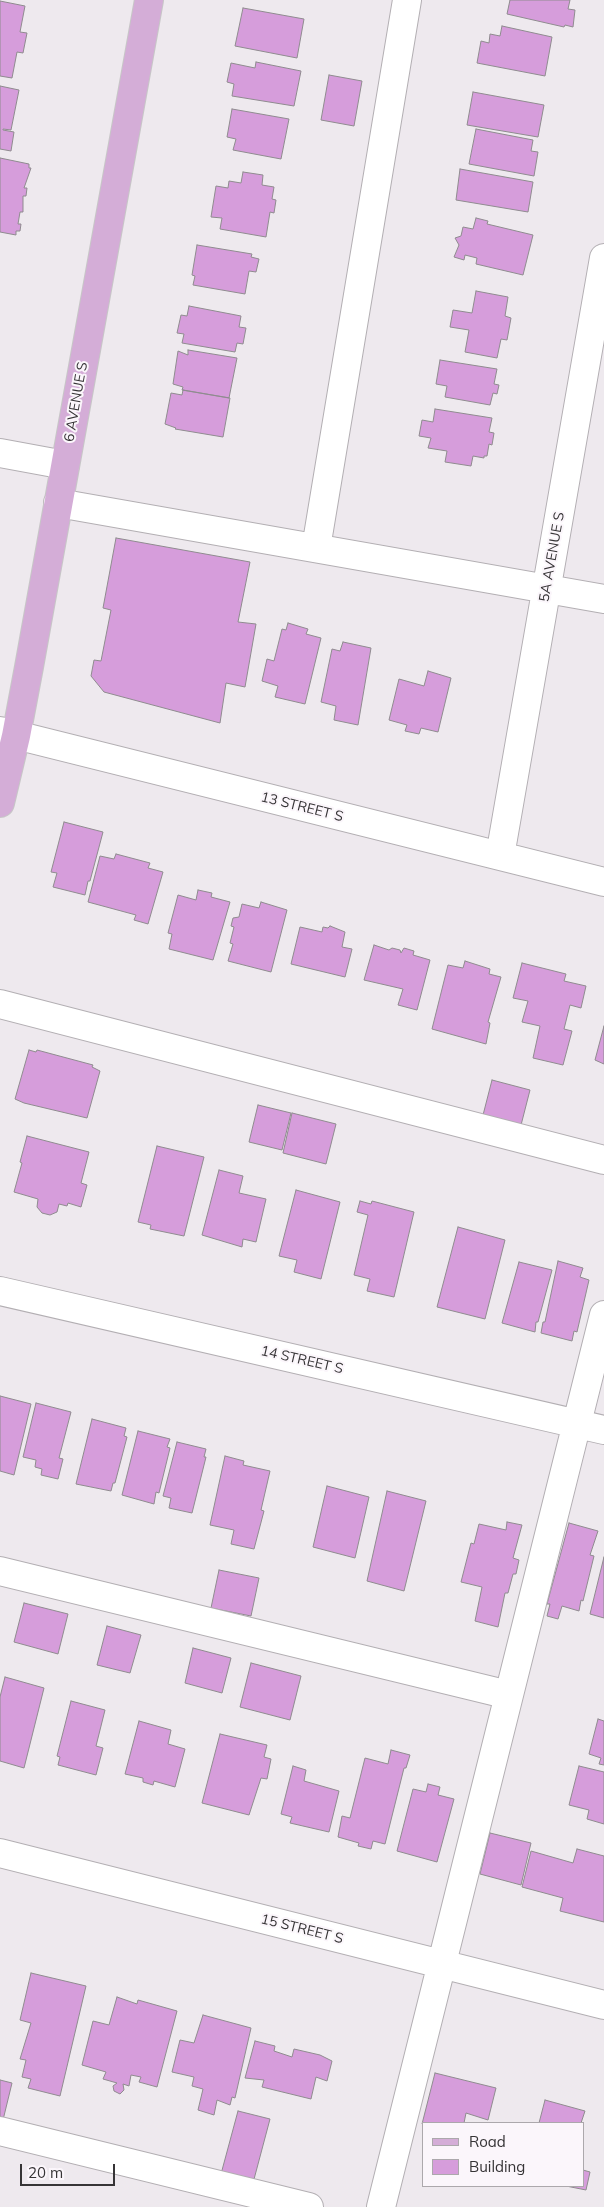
<!DOCTYPE html>
<style>
body{margin:0}
#map{position:relative;width:604px;height:2207px;overflow:hidden;background:#eee9ee;font-family:Mulish,sans-serif}
canvas{display:block}
.legend{position:absolute;left:422px;top:2122px;width:162px;height:65px;box-sizing:border-box;background:#fbf6fb;border:1px solid #aca8ac;margin:0;padding:6px 9px;list-style:none;font-size:15px;color:#363436}
.legend li{display:flex;align-items:center;gap:10px;height:25px}
.legend b{width:25px;border:1px solid #aca8ac}
.scale{position:absolute;left:20px;top:2164px;width:95px;height:22px;box-sizing:border-box;border:2px solid #363436;border-top:0;padding-left:6px;font-size:15px;line-height:18px;white-space:nowrap;color:#363436;-webkit-text-stroke:4px #fbf6fb;paint-order:stroke}
</style>
<div id="map">
<canvas width="604" height="2207"></canvas>
<ul class="legend">
<li><b style="height:6px;background:#d4add7"></b>Road</li>
<li><b style="height:14px;background:#d69ddb"></b>Building</li>
</ul>
<div class="scale">20 m</div>
</div>
<script>
const g = document.querySelector('canvas').getContext('2d');
g.lineJoin = 'round';
function fillPath(path, color) {
  g.fillStyle = color;
  g.fill(path, 'evenodd');
}
function poly(rows) {
  const path = new Path2D();
  for (const r of rows) {
    path.moveTo(r[0], r[1]);
    for (let i = 2; i < r.length; i += 2) path.lineTo(r[i], r[i + 1]);
  }
  return path;
}
function strokePath(path, color, width, dash) {
  g.strokeStyle = color;
  g.lineWidth = width;
  g.lineCap = dash ? 'butt' : 'round';
  g.setLineDash(dash || []);
  g.stroke(path);
}
function drawText(font, color, halo, rows, align = 'center') {
  g.font = font + ' Mulish,sans-serif';
  g.lineWidth = 4;
  g.setLineDash([]);
  g.textBaseline = 'middle';
  g.strokeStyle = halo;
  g.fillStyle = color;
  for (const [text, x, y, turn = 0] of rows) {
    g.save();
    g.translate(x, y);
    g.rotate((+turn || 0) * Math.PI / 180);
    g.textAlign = isNaN(turn) ? turn : align;
    if (halo) g.strokeText(text, 0, 0);
    g.fillText(text, 0, 0);
    g.restore();
  }
}
const building = poly([
 [510,0,570,0,568,9,575,10,573,27,565,25,564,27,507,14,510,0],
 [0,1,25,6,20,32,27,33,23,53,17,52,12,78,0,76,0,1],
 [243,8,304,19,297,58,235,46,243,8],
 [502,26,552,37,545,76,477,63,481,41,489,43,490,34,500,36,502,26],
 [256,62,301,71,294,106,232,96,234,84,227,82,231,63,255,68,256,62],
 [329,75,362,81,354,126,321,120,329,75],
 [0,86,19,90,11,130,3,129,3,130,14,132,11,151,0,149,0,86],
 [473,92,544,105,538,137,467,125,473,92],
 [232,109,289,119,281,159,233,150,236,139,227,137,232,109],
 [476,129,533,140,531,151,538,152,534,176,469,164,476,129],
 [0,158,29,164,29,168,31,168,24,188,27,188,26,196,23,196,23,212,20,212,18,224,21,224,20,231,16,231,16,235,0,232,0,158],
 [460,169,533,182,528,212,456,200,460,169],
 [243,172,263,175,262,185,274,187,272,199,276,200,274,213,270,212,266,237,220,229,222,218,211,217,216,186,228,188,229,181,241,183,243,172],
 [476,218,488,221,487,224,533,235,523,275,476,264,477,258,465,255,464,260,454,257,459,245,455,238,461,236,463,227,473,229,476,218],
 [197,245,252,254,251,257,259,259,256,272,249,271,245,294,193,285,195,276,192,275,197,245],
 [476,291,508,297,505,316,511,318,507,340,501,339,497,358,465,352,469,330,450,327,453,310,472,313,476,291],
 [189,306,241,316,239,327,246,328,243,344,237,343,235,352,182,343,184,334,177,333,181,315,187,316,189,306],
 [188,350,237,358,229,398,182,390,183,387,173,384,178,351,188,355,188,350],
 [440,360,497,369,494,384,499,385,497,394,493,393,490,405,445,397,447,386,436,384,440,360],
 [183,390,230,398,223,437,175,429,176,428,165,424,171,393,182,395,183,390],
 [435,409,492,418,489,432,494,433,492,445,489,444,487,456,484,456,484,458,473,456,471,466,445,462,447,451,428,448,431,438,419,436,422,420,433,422,435,409],
 [116,538,250,562,238,622,256,624,245,687,226,683,220,723,104,692,91,676,94,660,101,661,111,610,103,608,116,538],
 [288,623,308,629,306,634,321,638,305,704,275,697,278,686,262,681,267,659,274,661,282,629,286,630,288,623],
 [343,642,371,648,358,725,334,720,336,706,321,702,332,649,340,651,343,642],
 [428,671,451,678,438,732,421,728,419,734,405,731,407,725,389,720,399,679,424,686,428,671],
 [64,822,103,832,90,881,88,881,85,895,53,887,57,873,51,872,64,822],
 [116,854,150,863,148,868,163,872,148,924,134,920,136,915,88,902,100,856,114,859,116,854],
 [198,890,212,893,211,897,230,902,213,960,169,949,172,934,168,933,178,895,196,900,198,890],
 [261,902,287,910,271,972,228,961,233,944,230,943,234,927,231,926,233,918,239,917,242,904,259,908,261,902],
 [330,926,345,932,342,947,352,949,345,977,291,964,300,927,322,932,323,927,328,928,330,926],
 [374,945,389,950,392,948,400,950,401,953,404,948,414,951,413,955,430,960,417,1010,398,1005,403,989,364,980,374,945],
 [465,961,490,969,489,974,501,977,488,1022,490,1023,486,1044,432,1029,448,965,463,968,465,961],
 [522,963,566,974,564,981,586,986,581,1008,570,1005,564,1029,572,1031,563,1065,533,1058,540,1026,522,1022,528,1001,513,998,522,963],
 [604,1026,604,1064,595,1060,604,1026],
 [29,1050,36,1052,37,1050,93,1065,92,1067,100,1071,87,1118,24,1103,15,1099,29,1050],
 [492,1080,530,1090,520,1129,482,1119,492,1080],
 [258,1105,291,1113,282,1150,249,1142,258,1105],
 [292,1113,336,1124,326,1164,283,1153,292,1113],
 [27,1136,89,1152,81,1183,87,1185,81,1207,68,1203,67,1206,59,1204,57,1212,50,1215,42,1213,37,1207,38,1199,14,1192,22,1163,20,1162,27,1136],
 [157,1146,204,1157,184,1236,150,1229,151,1225,138,1222,157,1146],
 [219,1170,243,1176,239,1193,266,1199,256,1242,243,1239,242,1247,202,1235,219,1170],
 [296,1190,340,1202,321,1279,294,1272,297,1260,279,1256,296,1190],
 [360,1201,371,1204,372,1201,414,1212,394,1297,367,1291,370,1279,354,1275,368,1215,357,1212,360,1201],
 [458,1227,505,1240,485,1319,437,1307,458,1227],
 [558,1261,583,1268,580,1277,589,1280,577,1332,574,1331,572,1341,541,1333,543,1322,545,1322,558,1261],
 [519,1262,552,1270,538,1322,536,1322,535,1332,502,1323,519,1262],
 [0,1396,31,1404,14,1475,0,1471,0,1396],
 [36,1403,71,1412,59,1458,63,1459,58,1479,41,1475,42,1469,35,1467,36,1460,23,1457,36,1403],
 [92,1419,126,1428,124,1436,127,1437,115,1483,113,1483,111,1491,76,1484,92,1419],
 [138,1431,170,1439,167,1447,170,1448,159,1493,156,1492,154,1504,122,1495,138,1431],
 [177,1442,206,1449,204,1457,206,1457,192,1513,169,1508,171,1498,163,1496,177,1442],
 [225,1456,244,1461,243,1465,270,1471,261,1510,264,1511,254,1549,231,1544,234,1530,210,1525,225,1456],
 [327,1486,369,1497,355,1558,313,1547,327,1486],
 [387,1491,426,1501,404,1591,367,1581,387,1491],
 [507,1522,522,1525,513,1558,519,1560,516,1574,513,1574,508,1593,505,1593,498,1627,475,1621,482,1587,461,1582,471,1543,474,1544,479,1524,506,1530,507,1522],
 [569,1523,598,1531,590,1555,594,1556,583,1601,581,1600,579,1611,562,1606,558,1619,547,1616,550,1604,547,1604,569,1523],
 [604,1557,604,1618,590,1614,604,1557],
 [219,1570,259,1578,251,1616,211,1608,219,1570],
 [24,1603,68,1614,58,1654,14,1642,24,1603],
 [107,1626,141,1635,130,1673,97,1665,107,1626],
 [193,1648,231,1658,222,1693,185,1683,193,1648],
 [251,1663,301,1676,290,1720,240,1707,251,1663],
 [5,1677,44,1688,24,1768,0,1761,0,1697,5,1677],
 [71,1701,105,1710,96,1746,103,1748,96,1775,58,1765,60,1757,57,1756,71,1701],
 [598,1719,604,1721,604,1765,599,1764,601,1758,589,1754,598,1719],
 [139,1721,171,1730,168,1744,185,1749,175,1787,154,1781,153,1785,143,1782,143,1778,125,1774,139,1721],
 [220,1734,267,1745,264,1757,271,1759,267,1779,261,1778,249,1815,202,1803,220,1734],
 [391,1750,410,1755,406,1768,404,1768,385,1844,373,1841,371,1849,358,1846,359,1843,338,1837,342,1816,350,1818,365,1758,388,1764,391,1750],
 [293,1766,306,1770,304,1781,339,1791,329,1832,290,1823,292,1817,281,1814,293,1766],
 [579,1766,604,1772,604,1824,587,1819,589,1810,569,1805,579,1766],
 [428,1784,440,1787,438,1795,454,1799,437,1862,397,1851,413,1789,426,1792,428,1784],
 [490,1833,531,1843,521,1885,480,1874,490,1833],
 [577,1849,604,1856,604,1922,560,1911,563,1898,522,1887,531,1851,573,1863,577,1849],
 [31,1973,86,1986,60,2096,28,2088,31,2079,22,2077,26,2060,20,2059,31,2023,20,2020,31,1973],
 [117,1997,137,2004,138,2000,177,2011,157,2087,139,2082,141,2077,131,2075,129,2086,123,2084,124,2090,120,2094,114,2091,113,2086,117,2083,103,2079,106,2072,82,2065,93,2021,109,2025,117,1997],
 [203,2015,251,2028,235,2098,232,2097,230,2105,217,2100,214,2115,198,2110,203,2089,192,2086,194,2077,172,2072,180,2040,194,2043,203,2015],
 [255,2041,275,2046,274,2051,292,2057,294,2049,320,2055,332,2061,327,2081,316,2077,311,2099,262,2087,264,2080,245,2078,255,2041],
 [435,2073,496,2088,488,2120,466,2113,464,2123,422,2124,435,2073],
 [0,2080,12,2083,3,2120,0,2119,0,2080],
 [545,2100,585,2111,581,2123,539,2123,545,2100],
 [238,2111,270,2119,253,2183,221,2174,238,2111],
 [583,2170,590,2172,586,2190,566,2186,583,2186,583,2170]
]);
fillPath(building, '#d69ddb');
strokePath(building, '#8f8b8f', 1);
const minor = poly([
 [0,453,65,465],
 [58,503,604,599],
 [316,548,407,0],
 [0,731,604,882],
 [500,856,604,258],
 [0,1004,604,1160],
 [0,1291,604,1430],
 [0,1571,509,1695],
 [0,1853,604,2005],
 [0,2131,309,2207],
 [381,2207,604,1315]
]);
const major = poly([
 [0,803,16,736,29,667,149,0]
]);
strokePath(minor, '#b3afb3', 30);
strokePath(major, '#c7c6c7', 30);
strokePath(minor, '#fff', 28);
strokePath(major, '#d4add7', 28);
drawText('14px', '#363436', '#fbf6fb', [
 ["6 AVENUE S",76,402,-80],
 ["5A AVENUE S",552,557,-80],
 ["13 STREET S",302,807,14],
 ["14 STREET S",302,1360,13],
 ["15 STREET S",302,1929,14]
]);
</script>
